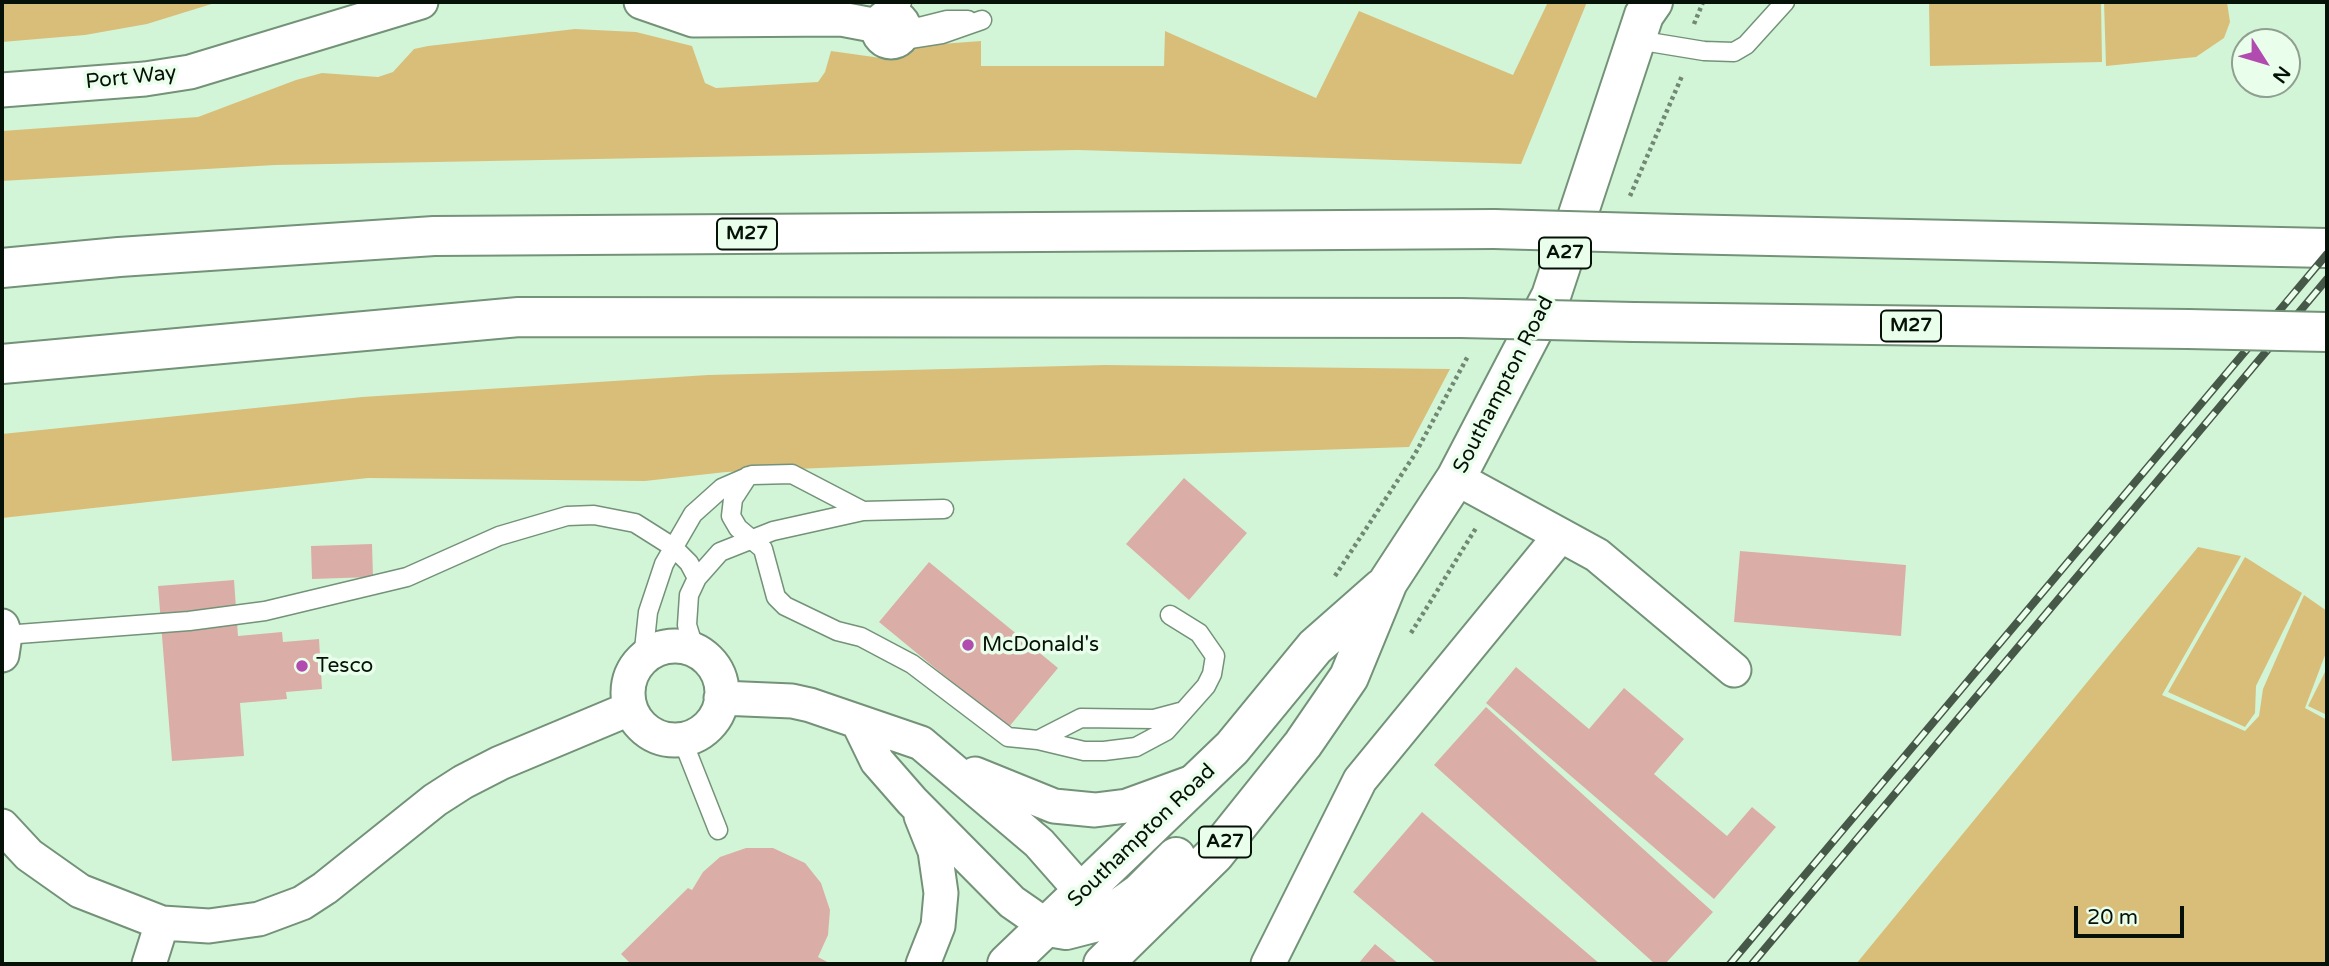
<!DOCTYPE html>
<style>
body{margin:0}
#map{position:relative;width:2329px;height:966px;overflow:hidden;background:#d3f5d7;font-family:"Varela Round",sans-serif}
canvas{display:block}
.frame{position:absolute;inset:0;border:4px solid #061107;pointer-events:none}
.north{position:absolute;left:2231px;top:28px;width:70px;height:70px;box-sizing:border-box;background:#eafeec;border:2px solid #8f9f90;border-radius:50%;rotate:127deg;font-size:19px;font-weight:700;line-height:28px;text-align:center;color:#061107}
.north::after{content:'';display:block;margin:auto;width:24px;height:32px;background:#b24baf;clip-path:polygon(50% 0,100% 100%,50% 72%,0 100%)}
.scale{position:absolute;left:2074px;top:906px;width:110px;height:32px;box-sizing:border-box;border:4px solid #061107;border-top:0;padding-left:9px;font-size:21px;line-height:24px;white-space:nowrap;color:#061107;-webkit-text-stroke:5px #eafeec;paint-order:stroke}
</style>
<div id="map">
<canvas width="2329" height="966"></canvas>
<div class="frame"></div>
<div class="north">N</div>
<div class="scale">20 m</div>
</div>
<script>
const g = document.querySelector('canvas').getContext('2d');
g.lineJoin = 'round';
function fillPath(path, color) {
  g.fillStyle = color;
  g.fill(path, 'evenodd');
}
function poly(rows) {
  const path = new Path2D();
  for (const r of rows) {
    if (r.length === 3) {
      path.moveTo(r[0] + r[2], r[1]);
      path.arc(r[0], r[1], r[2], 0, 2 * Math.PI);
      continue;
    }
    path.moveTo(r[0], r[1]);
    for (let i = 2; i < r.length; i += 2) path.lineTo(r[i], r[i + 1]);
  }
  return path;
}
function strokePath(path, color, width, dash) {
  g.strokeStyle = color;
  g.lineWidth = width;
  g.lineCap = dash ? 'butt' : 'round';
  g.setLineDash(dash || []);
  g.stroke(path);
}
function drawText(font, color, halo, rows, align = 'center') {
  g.font = font + ' "Varela Round",sans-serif';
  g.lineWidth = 7;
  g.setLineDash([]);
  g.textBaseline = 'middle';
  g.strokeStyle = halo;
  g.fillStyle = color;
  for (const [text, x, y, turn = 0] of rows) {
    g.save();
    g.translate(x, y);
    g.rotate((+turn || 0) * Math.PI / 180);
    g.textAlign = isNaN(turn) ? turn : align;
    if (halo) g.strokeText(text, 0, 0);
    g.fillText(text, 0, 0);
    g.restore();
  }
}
fillPath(poly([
 [2,2,218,2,147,24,85,35,2,42],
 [1548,2,1587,2,1521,164,1078,150,275,165,2,181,2,131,198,117,296,80,322,73,378,77,393,72,414,49,428,46,575,29,636,32,692,46,705,83,716,88,818,82,825,72,831,51,881,58,914,46,981,41,981,66,1164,66,1165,31,1316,98,1359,11,1513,75],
 [1929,2,2101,2,2102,62,1930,66],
 [2104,2,2227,2,2230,22,2224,38,2196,57,2106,66],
 [1105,365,1450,369,1409,447,1008,460,726,472,645,481,368,478,2,518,2,434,362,397,708,375],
 [2198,547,2241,556,2162,695,2245,731,2259,716,2263,689,2304,595,2327,611,2327,650,2305,708,2327,720,2327,964,1856,964],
 [2245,557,2302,593,2256,686,2255,713,2245,727,2168,692],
 [2327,668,2327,715,2308,706]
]), '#d9be7a');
fillPath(poly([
 [1184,478,1247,533,1189,600,1126,544],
 [372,544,373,577,312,579,311,546],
 [1740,551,1906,565,1901,636,1734,622],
 [929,562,1058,668,1008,728,879,622],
 [234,580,238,636,282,632,283,642,319,639,322,689,286,692,287,699,240,703,244,756,172,761,158,586],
 [1516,667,1589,729,1624,688,1684,739,1654,774,1727,836,1752,807,1776,827,1714,899,1486,703],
 [1486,707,1713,912,1665,964,1655,964,1434,765],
 [1422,812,1600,964,1437,964,1353,892],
 [746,848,773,848,805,863,821,883,830,910,828,935,818,957,831,964,631,964,621,954,688,888,692,890,703,872,720,857],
 [1375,944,1399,964,1358,964]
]), '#daaea7');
const lane = poly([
 [895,17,902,2],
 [903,23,919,27,947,20,968,20],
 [1637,40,1704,51,1734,52,1746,45,1785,2],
 [897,41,942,34,982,20],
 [748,476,733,499,731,516,738,528,763,549,776,597,785,606,837,631,861,637,912,664,1008,737,1038,740,1084,751,1104,751,1136,747,1166,731,1206,686,1212,674,1215,656,1199,633,1170,615],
 [5,635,189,621,265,611,407,577,499,536,567,516,594,515,635,523,673,547,689,563,697,578],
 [695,651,687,625,689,595,697,578,720,552,773,531,863,511,944,509],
 [643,659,648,612,664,564,693,514,722,488,752,475,792,474,863,511],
 [682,739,718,830],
 [1038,740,1081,718,1154,719,1184,711]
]);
const street = poly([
 [641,2,693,20,841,19,878,26],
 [891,29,13],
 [2,90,145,79,190,72,421,2],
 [1456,478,1597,555,1734,670],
 [2,626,5,635,2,655],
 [675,693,47],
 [721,698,792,701,810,705,921,743,1039,843,1083,893],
 [859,724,877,761,912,801,1012,902,1048,927],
 [975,774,1054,806,1095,810,1127,806,1193,782],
 [921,816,935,851,941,893,938,926,923,964],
 [2,826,29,855,80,891,162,923,209,926,259,919,302,903,325,888,435,800,463,782,500,763,629,709],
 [149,964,162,923],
 [1268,964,1360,780,1560,536]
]);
const primary = poly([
 [1048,927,1066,930,1101,921,1140,893,1176,857],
 [1007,964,1232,748,1315,647,1382,588],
 [1103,964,1215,854,1303,744,1349,677,1388,582,1456,478,1551,296,1644,15,1653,2]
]);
const highway = poly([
 [1677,234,2327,248],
 [2,268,119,257,434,236,1494,229],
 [1634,322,2188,329],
 [2,364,519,317,1461,318]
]);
strokePath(lane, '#739278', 21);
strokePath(street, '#739278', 37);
strokePath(primary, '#739278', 42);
strokePath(highway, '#739278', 42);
strokePath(poly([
 [1694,24,1703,2],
 [1630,196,1682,76],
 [1335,576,1415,454,1468,356],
 [1411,633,1476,528]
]), '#718873', 4.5, [3.5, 3.5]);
strokePath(lane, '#fff', 18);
strokePath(street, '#fff', 33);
strokePath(primary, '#fff', 38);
strokePath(highway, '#fff', 38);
const rail = poly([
 [1730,964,2327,254],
 [1752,964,2327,279]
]);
strokePath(rail, '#465848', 8);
strokePath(rail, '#eafeec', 5, [16]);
const highwayBridge = poly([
 [1494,229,1677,234],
 [1461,318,1634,322],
 [2188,329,2327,332]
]);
strokePath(highwayBridge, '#739278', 42, []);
strokePath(highwayBridge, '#fff', 38);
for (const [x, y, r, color] of [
 [968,645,7,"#b24baf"],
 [302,666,7,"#b24baf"]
]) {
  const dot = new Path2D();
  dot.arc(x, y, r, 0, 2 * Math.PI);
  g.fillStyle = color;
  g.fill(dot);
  strokePath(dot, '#eafeec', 2.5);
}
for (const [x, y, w] of [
 [747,234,60],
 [1565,253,52],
 [1911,326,60],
 [1225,842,52]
]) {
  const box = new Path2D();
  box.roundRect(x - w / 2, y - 15.5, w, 31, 5);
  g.fillStyle = '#eafeec';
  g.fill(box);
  strokePath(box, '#061107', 2);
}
drawText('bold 19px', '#061107', null, [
 ["M27",747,234],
 ["A27",1565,253],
 ["M27",1911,326],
 ["A27",1225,842]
]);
drawText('21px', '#061107', '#eafeec', [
 ["Port Way",131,78,-6],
 ["Southampton Road",1504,385,-63],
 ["Southampton Road",1142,836,-44]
]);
drawText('21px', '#061107', '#eafeec', [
 ["McDonald's",982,645],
 ["Tesco",316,666]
], 'left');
</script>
